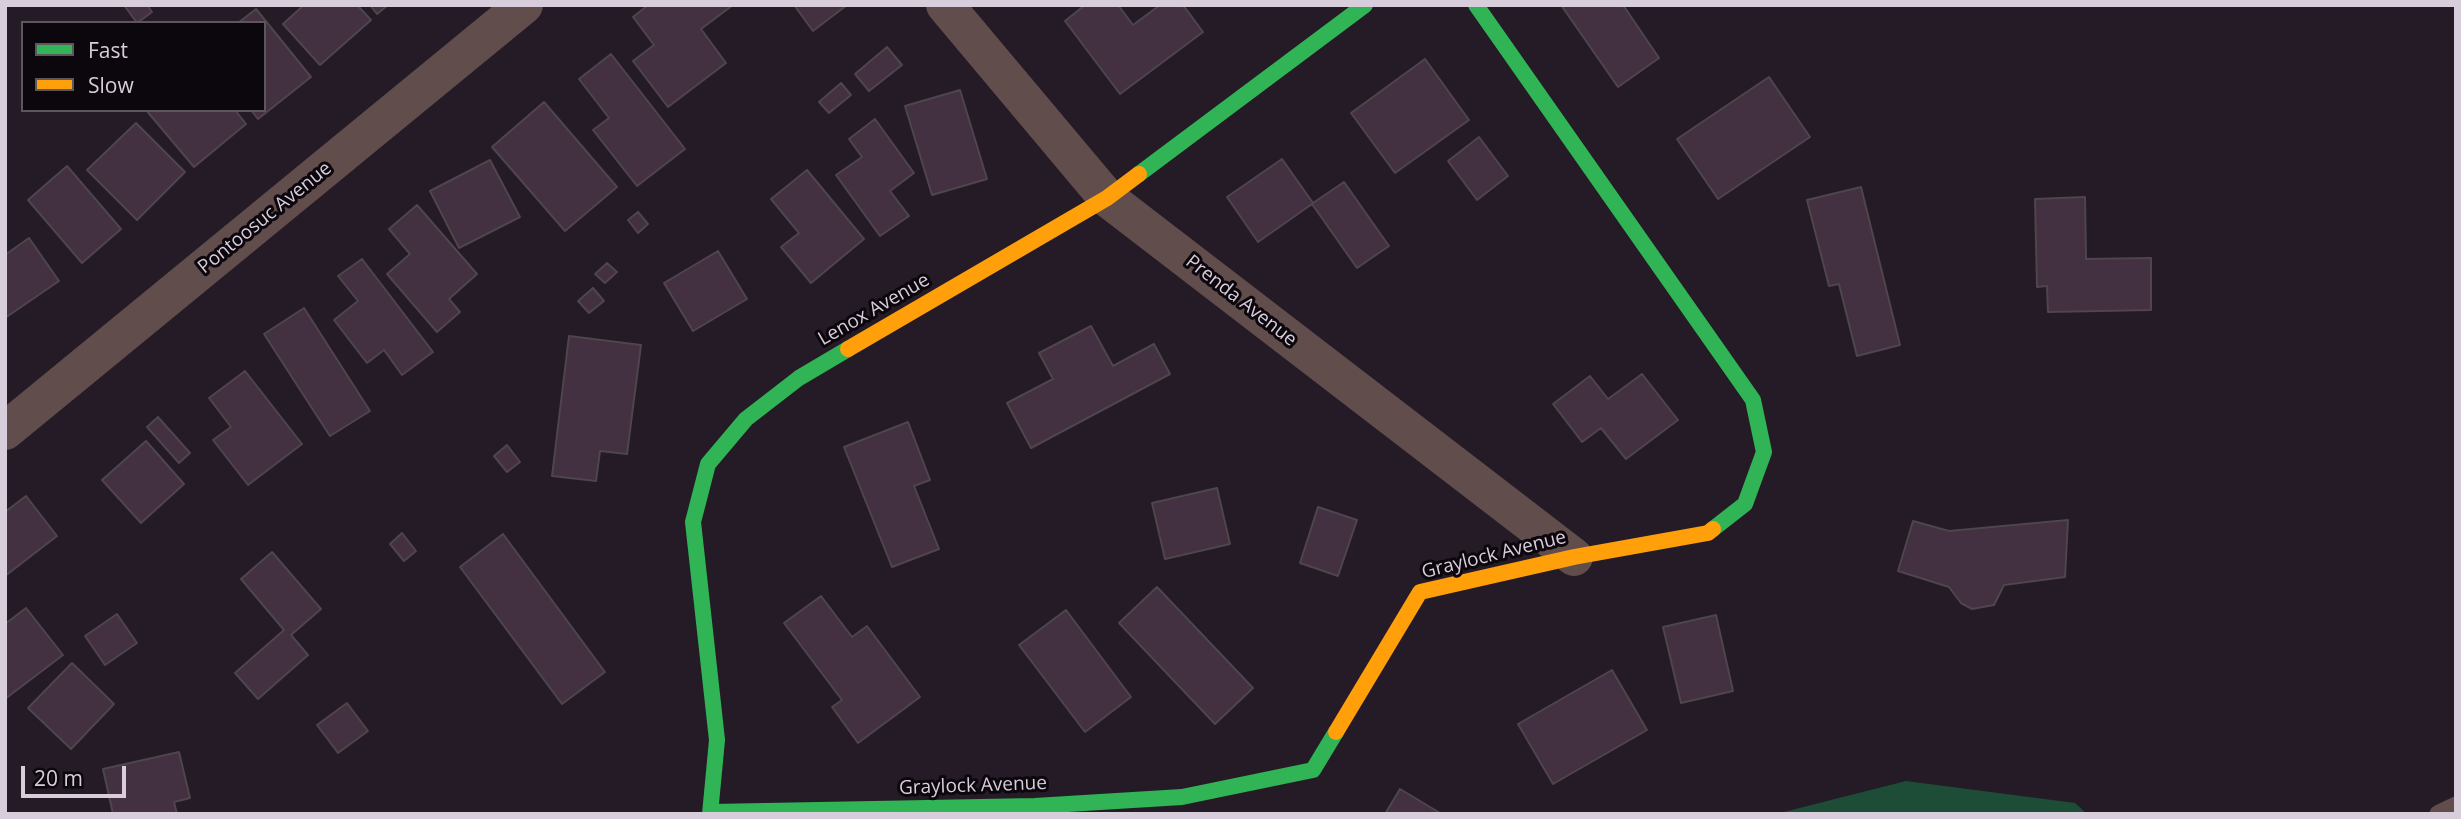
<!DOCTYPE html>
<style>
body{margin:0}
#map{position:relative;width:2461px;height:819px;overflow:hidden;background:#241b26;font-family:"Open Sans",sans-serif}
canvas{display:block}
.frame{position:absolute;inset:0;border:7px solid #d8cdda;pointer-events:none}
.legend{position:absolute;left:21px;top:21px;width:245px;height:91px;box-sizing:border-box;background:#0c060d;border:2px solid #5e565f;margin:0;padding:9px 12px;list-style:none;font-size:21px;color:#d8cdda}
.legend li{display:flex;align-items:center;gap:14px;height:35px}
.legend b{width:35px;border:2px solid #5e565f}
.scale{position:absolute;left:21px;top:766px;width:105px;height:32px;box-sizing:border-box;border:4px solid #d8cdda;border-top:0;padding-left:9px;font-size:21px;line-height:24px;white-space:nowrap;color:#d8cdda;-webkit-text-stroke:5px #0c060d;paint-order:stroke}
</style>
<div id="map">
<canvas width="2461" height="819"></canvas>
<div class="frame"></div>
<ul class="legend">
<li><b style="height:9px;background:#30b455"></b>Fast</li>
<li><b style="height:9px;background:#ff9f0a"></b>Slow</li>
</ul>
<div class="scale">20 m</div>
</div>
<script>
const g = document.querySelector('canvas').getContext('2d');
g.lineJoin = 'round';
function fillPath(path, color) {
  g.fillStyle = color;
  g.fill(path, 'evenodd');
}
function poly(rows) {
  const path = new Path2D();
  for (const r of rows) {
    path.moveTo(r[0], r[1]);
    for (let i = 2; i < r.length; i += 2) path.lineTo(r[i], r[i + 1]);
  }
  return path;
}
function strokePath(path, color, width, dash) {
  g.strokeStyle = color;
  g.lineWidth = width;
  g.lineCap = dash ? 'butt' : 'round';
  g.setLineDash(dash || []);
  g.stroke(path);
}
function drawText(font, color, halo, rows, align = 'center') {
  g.font = font + ' "Open Sans",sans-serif';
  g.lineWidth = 6;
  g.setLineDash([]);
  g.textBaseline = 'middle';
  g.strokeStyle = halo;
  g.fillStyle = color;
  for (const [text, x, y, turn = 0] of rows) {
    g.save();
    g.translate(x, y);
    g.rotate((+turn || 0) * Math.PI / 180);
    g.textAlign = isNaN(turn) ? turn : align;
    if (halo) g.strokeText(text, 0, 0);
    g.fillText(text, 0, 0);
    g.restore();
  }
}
fillPath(poly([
 [1906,781,2075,803,2087,814,1776,814]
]), '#1d4d36');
const building = poly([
 [124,5,147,5,152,12,137,23,124,5],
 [304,5,357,5,371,20,320,65,283,24,304,5],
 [370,5,388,5,377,14,370,5],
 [648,5,733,5,701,29,726,63,668,107,633,61,654,45,633,17,648,5],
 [794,5,847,5,813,31,794,5],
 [1085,5,1118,5,1133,25,1160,5,1183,5,1203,32,1120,94,1065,21,1085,5],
 [1561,5,1623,5,1659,58,1618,87,1561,5],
 [256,9,311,77,258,119,251,110,264,110,264,23,238,23,256,9],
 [887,47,902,65,869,91,855,74,887,47],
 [611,54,685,149,637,186,593,130,609,118,579,79,611,54],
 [1425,59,1469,120,1395,173,1351,113,1425,59],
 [1769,77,1810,137,1718,199,1677,139,1769,77],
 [841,83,851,95,829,113,819,102,841,83],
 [960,90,987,179,932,195,905,106,960,90],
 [544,102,617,187,565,231,492,147,544,102],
 [146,110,235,110,246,124,194,167,146,110],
 [875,119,914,173,890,191,909,216,880,236,836,175,862,157,849,139,875,119],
 [136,123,185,172,137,220,87,170,136,123],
 [1479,137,1508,176,1477,200,1448,161,1479,137],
 [1282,159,1313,203,1344,182,1389,246,1357,268,1312,204,1258,242,1227,197,1282,159],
 [490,160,520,217,459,248,430,191,490,160],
 [67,166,121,229,82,263,28,200,67,166],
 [807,170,864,239,811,283,781,247,799,233,771,199,807,170],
 [1861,187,1900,345,1857,356,1839,284,1829,286,1807,200,1861,187],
 [2085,197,2086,259,2151,258,2151,310,2048,312,2047,286,2037,287,2035,199,2085,197],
 [417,205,477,274,449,299,460,312,437,332,387,274,410,254,389,229,417,205],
 [638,212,648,224,638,233,628,220,638,212],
 [29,238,59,281,5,318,5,255,29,238],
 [718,251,747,299,693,331,664,283,718,251],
 [362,259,433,352,402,375,384,350,367,363,334,320,358,301,338,276,362,259],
 [607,263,617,272,605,283,595,274,607,263],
 [593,288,604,301,589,313,578,301,593,288],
 [304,308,370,411,330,436,264,334,304,308],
 [1091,326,1113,366,1154,344,1170,374,1031,448,1007,403,1053,379,1039,353,1091,326],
 [569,336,641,345,627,454,600,451,596,481,552,476,569,336],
 [245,371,302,444,248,485,213,440,231,427,209,398,245,371],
 [1642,374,1678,420,1626,459,1601,428,1582,442,1553,404,1590,376,1608,399,1642,374],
 [158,417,190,453,179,463,147,427,158,417],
 [908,422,930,480,914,486,939,549,892,567,844,447,908,422],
 [146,441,184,484,141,523,102,480,146,441],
 [507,445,520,462,507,472,494,456,507,445],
 [1217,488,1230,544,1165,559,1152,503,1217,488],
 [26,496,57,536,5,576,5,512,26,496],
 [1318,507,1357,520,1338,576,1300,563,1318,507],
 [2068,520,2065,577,2004,585,1994,605,1972,609,1961,603,1949,587,1898,571,1913,521,1949,531,2068,520],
 [402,533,416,551,404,561,390,544,402,533],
 [503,534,605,672,562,704,460,567,503,534],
 [272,552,321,609,291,635,308,655,258,699,235,673,284,630,241,579,272,552],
 [1157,587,1253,688,1215,724,1119,623,1157,587],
 [821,596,852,637,867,626,920,697,858,743,832,707,842,700,784,623,821,596],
 [26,608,63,655,5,699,5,624,26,608],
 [1066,610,1131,697,1085,732,1019,645,1066,610],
 [117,614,137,643,105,665,85,636,117,614],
 [1716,615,1733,691,1681,703,1663,627,1716,615],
 [72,663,114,704,71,749,28,708,72,663],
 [1612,670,1647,730,1553,784,1518,724,1612,670],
 [347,703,368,731,338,753,317,725,347,703],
 [179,752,190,798,174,802,177,814,113,814,103,769,179,752],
 [1400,789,1440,813,1440,814,1385,814,1400,789]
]);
fillPath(building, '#433040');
strokePath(building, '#4e454d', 2);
strokePath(poly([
 [2439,814,2456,806]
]), '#604d4c', 19);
strokePath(poly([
 [945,5,1107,198,1574,557],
 [5,431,524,5]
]), '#604d4c', 38);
strokePath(poly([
 [1476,5,1753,400,1764,452,1745,504,1713,529],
 [1139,174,1365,5],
 [711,812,1035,806,1182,797,1313,770,1336,732],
 [710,814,717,740,693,522,708,464,746,419,799,378,848,349]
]), '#30b455', 16);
strokePath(poly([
 [848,349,1107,198,1139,174],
 [1336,732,1420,592,1574,557,1708,533,1713,529]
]), '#ff9f0a', 16);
drawText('19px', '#d8cdda', '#0c060d', [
 ["Pontoosuc Avenue",265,218,-39],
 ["Prenda Avenue",1241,301,38],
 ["Lenox Avenue",874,310,-30],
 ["Graylock Avenue",1494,555,-14],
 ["Graylock Avenue",973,786,-2]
]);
</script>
